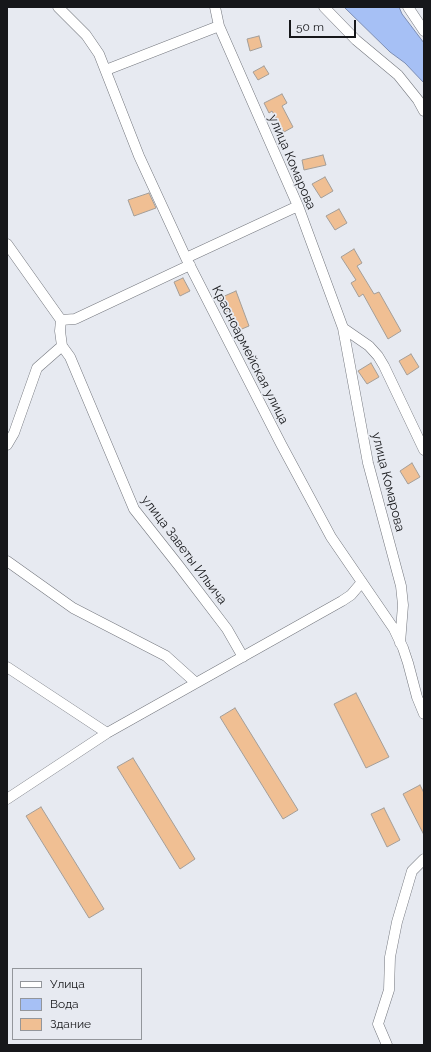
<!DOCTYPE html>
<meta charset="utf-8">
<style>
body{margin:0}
#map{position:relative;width:431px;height:1052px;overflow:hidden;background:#e7eaf1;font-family:Raleway,sans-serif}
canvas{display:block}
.frame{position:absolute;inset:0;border:8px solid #16171a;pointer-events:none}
.legend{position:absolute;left:12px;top:968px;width:130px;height:72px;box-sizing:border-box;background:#e7eaf1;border:1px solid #93969b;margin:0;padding:5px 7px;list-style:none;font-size:12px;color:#16171a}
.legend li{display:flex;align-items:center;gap:8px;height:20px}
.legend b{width:20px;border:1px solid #93969b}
.scale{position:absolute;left:289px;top:20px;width:67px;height:18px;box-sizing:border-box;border:2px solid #16171a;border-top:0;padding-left:5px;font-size:12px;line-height:14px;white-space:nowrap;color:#16171a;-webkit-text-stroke:3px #e7eaf1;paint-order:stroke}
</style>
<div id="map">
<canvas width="431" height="1052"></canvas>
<div class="frame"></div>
<ul class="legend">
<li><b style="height:5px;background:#fff"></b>Улица</li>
<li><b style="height:11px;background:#a6c0f5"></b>Вода</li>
<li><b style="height:11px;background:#f0bf93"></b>Здание</li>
</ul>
<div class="scale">50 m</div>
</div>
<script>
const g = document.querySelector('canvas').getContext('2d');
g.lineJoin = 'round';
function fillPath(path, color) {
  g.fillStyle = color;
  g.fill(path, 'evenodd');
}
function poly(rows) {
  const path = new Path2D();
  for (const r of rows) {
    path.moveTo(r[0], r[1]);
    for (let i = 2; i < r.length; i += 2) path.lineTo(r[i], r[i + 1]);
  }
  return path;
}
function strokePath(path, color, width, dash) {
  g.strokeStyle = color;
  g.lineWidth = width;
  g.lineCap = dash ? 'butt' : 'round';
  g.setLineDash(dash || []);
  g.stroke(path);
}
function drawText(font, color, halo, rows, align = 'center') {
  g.font = font + ' Raleway,sans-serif';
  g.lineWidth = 3.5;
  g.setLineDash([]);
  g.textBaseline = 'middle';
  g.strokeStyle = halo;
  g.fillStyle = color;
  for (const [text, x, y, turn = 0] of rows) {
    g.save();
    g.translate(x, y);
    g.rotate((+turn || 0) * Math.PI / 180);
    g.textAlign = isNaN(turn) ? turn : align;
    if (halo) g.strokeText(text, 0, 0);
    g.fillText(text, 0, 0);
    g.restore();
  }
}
const water = poly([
 [344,7,399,7,402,14,424,43,424,83,405,63,390,52,344,7]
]);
fillPath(water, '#a6c0f5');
strokePath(water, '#7b8db3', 1);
const building = poly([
 [259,36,262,47,250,51,247,39,259,36],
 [264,66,269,74,258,80,253,72,264,66],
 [282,94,287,103,282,106,293,127,284,132,272,111,269,113,264,103,282,94],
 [323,155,326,165,304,170,302,160,323,155],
 [325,177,333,191,321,198,312,184,325,177],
 [149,193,156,208,134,216,128,200,149,193],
 [339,209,347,223,335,230,326,216,339,209],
 [354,249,362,263,357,266,374,294,379,292,401,331,388,339,363,294,359,297,351,283,356,280,341,257,354,249],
 [183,278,190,291,180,296,174,282,183,278],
 [236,291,249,326,237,331,229,310,226,312,220,298,236,291],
 [411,354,419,367,407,375,399,361,411,354],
 [371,363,379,377,367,384,358,371,371,363],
 [412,463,420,477,408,484,400,471,412,463],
 [356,693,389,757,366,768,334,704,356,693],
 [235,708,298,810,283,819,220,717,235,708],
 [133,758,195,859,180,869,117,767,133,758],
 [420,785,424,793,424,835,403,794,420,785],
 [41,807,104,909,89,918,26,816,41,807],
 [384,808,400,840,387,847,371,814,384,808]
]);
fillPath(building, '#f0bf93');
strokePath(building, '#a49e98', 1);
const street = poly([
 [58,7,86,35,99,54,139,156,186,258,281,444,331,537,394,629,403,648,408,663,417,697,424,714],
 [215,7,219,26,298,206,343,328,368,463,401,586,403,605,400,643],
 [324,7,356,40,398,75,418,100,424,111],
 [408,7,424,31],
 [106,70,219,26],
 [7,244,61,320,60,331,62,346,70,357,134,509,179,566,227,629,243,657],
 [186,258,298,206],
 [61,320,75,319,190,265],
 [343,328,369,346,378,356,384,366,424,450],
 [7,445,14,433,37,368,62,346],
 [7,561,73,608,166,656,196,683],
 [7,667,107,733],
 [7,799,107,733,342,601,351,595,362,582],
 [387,1045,378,1024,389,990,390,957,397,922,412,871,424,859]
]);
strokePath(street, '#74777e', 11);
strokePath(street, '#fff', 10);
drawText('13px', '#16171a', '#e7eaf1', [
 ["улица Комарова",292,162,67],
 ["Красноармейская улица",250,355,63],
 ["улица Комарова",388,482,76],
 ["улица Заветы Ильича",184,550,53]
]);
</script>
